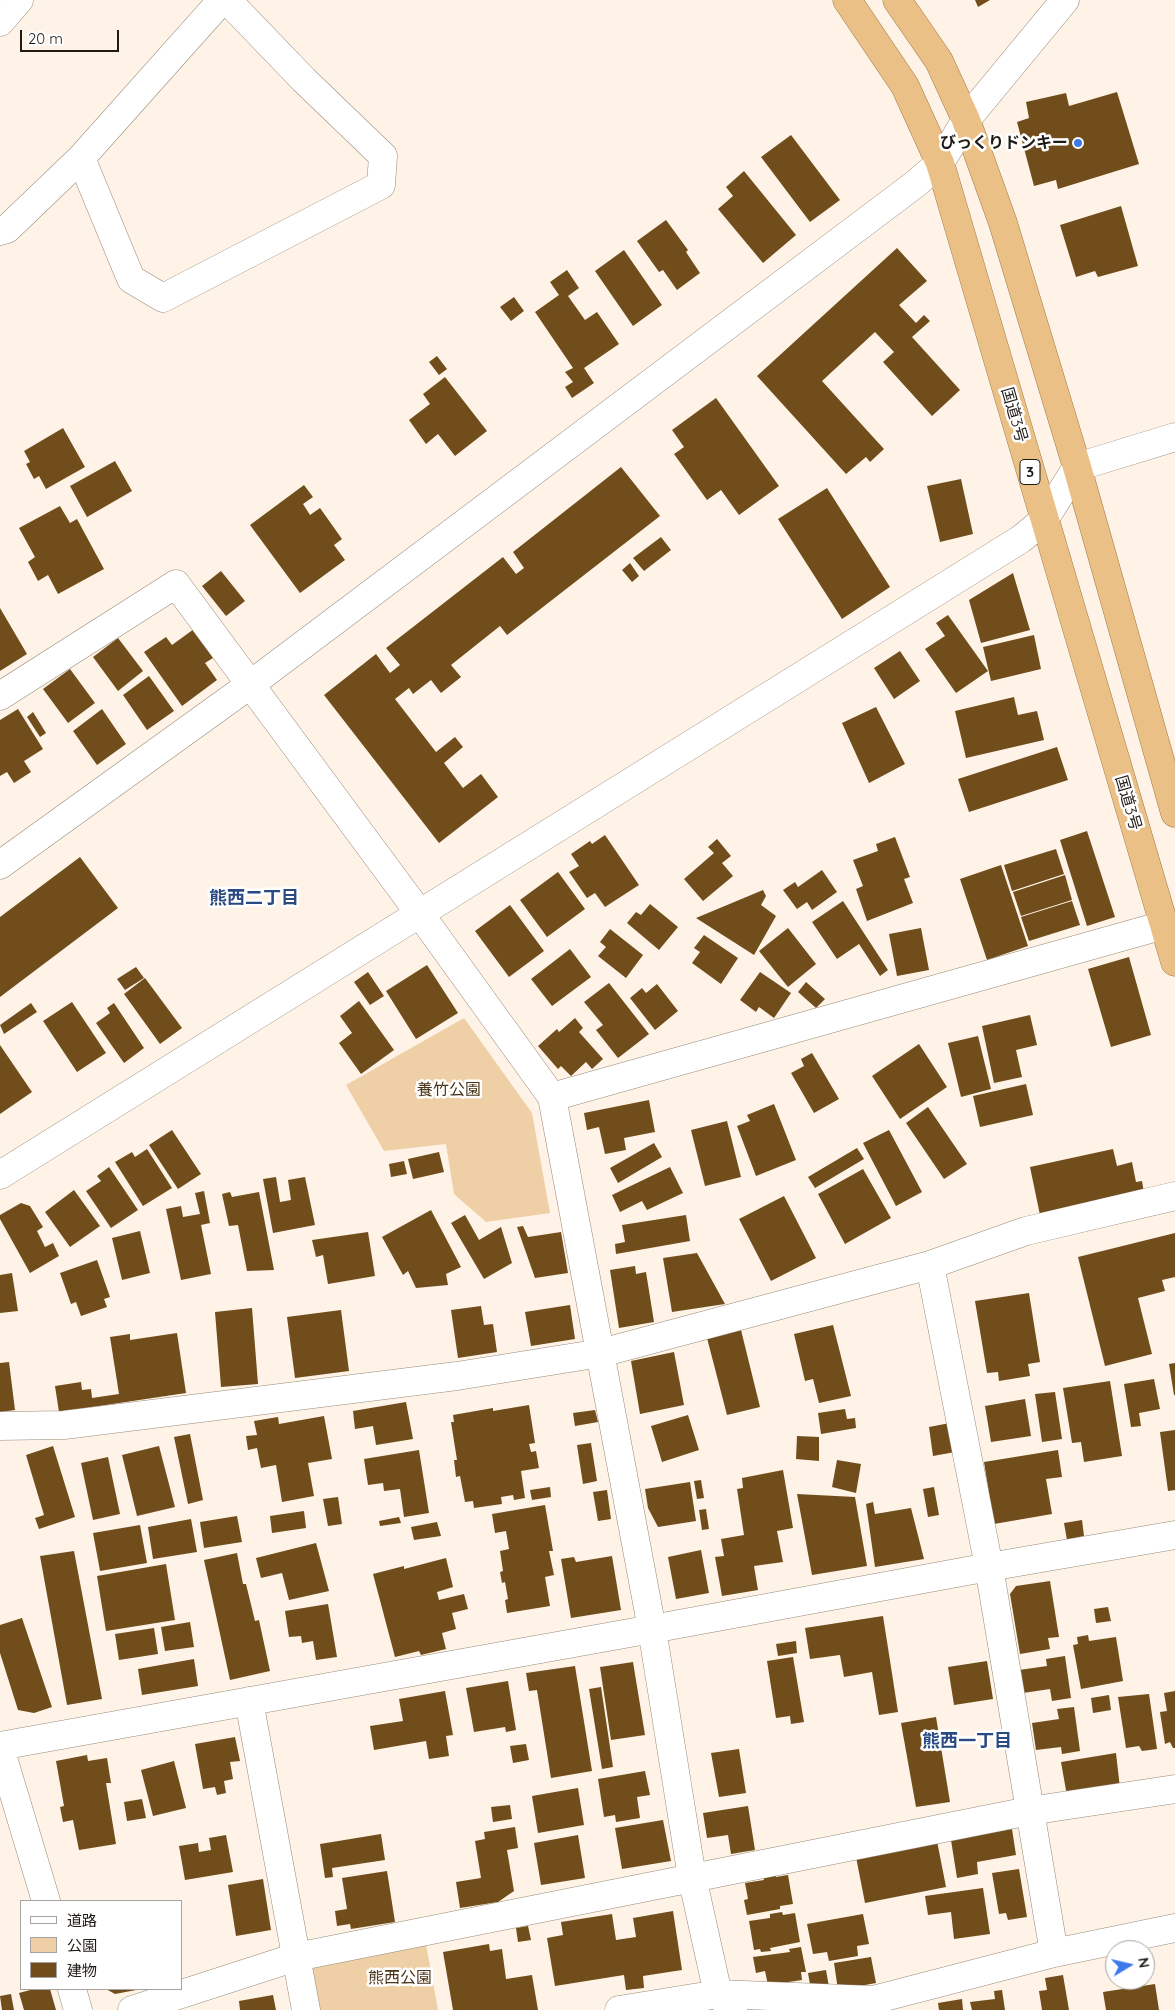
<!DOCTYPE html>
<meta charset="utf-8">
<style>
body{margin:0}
#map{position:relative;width:1175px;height:2010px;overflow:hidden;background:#fef3e6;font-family:Quicksand,"Noto Sans JP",sans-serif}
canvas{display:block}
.legend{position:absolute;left:20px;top:1900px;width:162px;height:90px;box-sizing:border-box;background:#fff;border:1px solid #a5a3a1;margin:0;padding:6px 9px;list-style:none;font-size:15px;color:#1f1a14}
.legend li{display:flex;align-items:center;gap:10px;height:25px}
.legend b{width:25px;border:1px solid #a5a3a1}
.north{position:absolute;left:1105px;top:1940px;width:50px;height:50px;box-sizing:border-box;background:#fff;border:1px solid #a5a3a1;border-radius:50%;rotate:81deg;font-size:14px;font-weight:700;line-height:20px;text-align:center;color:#1f1a14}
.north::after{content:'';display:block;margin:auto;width:18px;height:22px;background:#3d79e8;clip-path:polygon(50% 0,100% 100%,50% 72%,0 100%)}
.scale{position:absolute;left:20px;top:30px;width:99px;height:22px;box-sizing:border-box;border:2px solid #1f1a14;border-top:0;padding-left:6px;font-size:15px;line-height:18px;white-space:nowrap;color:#1f1a14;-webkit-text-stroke:4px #fff;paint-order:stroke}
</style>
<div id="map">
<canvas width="1175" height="2010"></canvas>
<ul class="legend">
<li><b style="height:6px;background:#fff"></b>道路</li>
<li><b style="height:14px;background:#efcfa6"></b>公園</li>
<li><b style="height:14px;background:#704d1b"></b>建物</li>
</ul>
<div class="north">N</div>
<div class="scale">20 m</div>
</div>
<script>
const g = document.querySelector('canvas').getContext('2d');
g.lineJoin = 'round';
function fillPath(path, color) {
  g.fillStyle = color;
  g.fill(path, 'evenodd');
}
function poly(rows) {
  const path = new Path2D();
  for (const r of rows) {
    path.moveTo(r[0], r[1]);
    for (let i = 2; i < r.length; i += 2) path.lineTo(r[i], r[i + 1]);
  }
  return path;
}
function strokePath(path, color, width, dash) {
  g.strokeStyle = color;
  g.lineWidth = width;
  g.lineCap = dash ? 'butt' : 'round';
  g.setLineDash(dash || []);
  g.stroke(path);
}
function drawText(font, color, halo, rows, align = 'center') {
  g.font = font + ' Quicksand,"Noto Sans JP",sans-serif';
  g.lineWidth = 5;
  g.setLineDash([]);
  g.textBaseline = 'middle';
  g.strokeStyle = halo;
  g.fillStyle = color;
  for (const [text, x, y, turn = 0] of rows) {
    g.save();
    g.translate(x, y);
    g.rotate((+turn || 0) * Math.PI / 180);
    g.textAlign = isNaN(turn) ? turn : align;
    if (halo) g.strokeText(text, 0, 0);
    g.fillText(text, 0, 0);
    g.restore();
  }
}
fillPath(poly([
 [464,1018,532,1113,550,1213,486,1222,454,1194,446,1144,384,1151,346,1085],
 [425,1939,438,2010,320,2010,311,1964]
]), '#efcfa6');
fillPath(poly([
 [975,0,990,0,978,7],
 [1117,92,1139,164,1058,189,1056,180,1034,186,1017,122,1029,118,1026,102,1066,93,1069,106],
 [791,135,840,200,810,222,761,157],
 [744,171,796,235,763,263,718,209,733,196,726,187],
 [1121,206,1138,266,1098,277,1095,271,1076,277,1060,225],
 [666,220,688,250,686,252,700,273,677,290,663,270,659,272,637,241],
 [897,248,927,281,899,305,916,323,924,315,930,321,912,337,960,390,932,416,883,362,894,352,875,332,822,381,884,449,870,462,866,457,846,474,757,376],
 [624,250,662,305,633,326,595,271],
 [567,270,579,288,568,296,585,320,597,312,619,344,584,368,594,383,572,398,565,387,573,382,565,372,573,368,535,312,559,295,550,282],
 [514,297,524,311,511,321,500,307],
 [437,356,447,369,439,375,429,362],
 [445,377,487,431,455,456,438,434,426,444,409,420,430,404,423,394],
 [716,398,779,486,739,515,721,490,707,500,674,454,684,447,672,430],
 [63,428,85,467,46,489,39,476,34,479,26,464,30,462,24,451],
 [115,461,132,491,87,517,70,486],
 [621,467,660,516,507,635,500,626,451,665,461,677,441,693,431,680,413,694,409,688,395,699,436,752,455,737,463,747,444,763,463,788,481,774,498,797,439,843,324,695,376,654,390,673,400,665,386,648,503,557,516,574,524,568,513,552],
 [961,479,973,534,940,542,927,486],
 [304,485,313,497,303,504,310,515,320,508,342,539,334,545,345,560,300,593,250,525],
 [827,488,890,587,842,619,778,519],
 [60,506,70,523,77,519,104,569,58,594,48,575,38,581,28,562,35,557,19,528],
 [661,537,671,550,644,571,633,558],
 [630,563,639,576,632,582,622,570],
 [221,571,245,601,226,616,202,586],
 [1013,573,1030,630,981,643,969,600],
 [0,608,27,654,0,671],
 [948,615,988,671,956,693,925,649,945,636,936,623],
 [194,629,213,658,205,663,217,680,182,706,144,652,166,637,172,645],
 [1034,635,1041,669,991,681,983,647],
 [118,638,143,671,118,691,93,657],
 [900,651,920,681,894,699,874,668],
 [70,669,95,703,68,723,43,689],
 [149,676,174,711,147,730,123,695],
 [1014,697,1018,715,1037,711,1044,740,966,758,955,711],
 [876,707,905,764,869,783,842,723],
 [18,709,43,749,24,761,31,772,14,783,7,772,0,776,0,720],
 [102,709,126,744,97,765,73,731],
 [33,712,46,733,40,737,27,717],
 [1057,747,1068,780,969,812,958,779],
 [1087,831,1115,917,1087,926,1060,840],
 [605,835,639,885,605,907,595,893,587,898,569,872,579,866,571,854,590,841,592,844],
 [895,837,910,877,904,879,913,903,867,921,856,889,863,886,853,860,878,851,876,844],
 [717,839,731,856,722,863,733,876,703,901,684,879,714,853,708,847],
 [1056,849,1064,874,1012,891,1004,865],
 [80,857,118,908,0,997,0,917],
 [1001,865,1028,946,987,960,960,879],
 [822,870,837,892,812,910,807,902,797,909,783,890,795,882,798,887],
 [558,872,585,909,547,937,520,900],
 [1065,875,1072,900,1021,916,1013,892],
 [763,890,766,896,761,905,776,916,754,955,696,918],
 [843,901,888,970,880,976,859,944,837,959,812,922],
 [1072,901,1080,925,1029,941,1021,917],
 [650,904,678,927,659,950,627,923,636,912,641,915],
 [510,905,544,951,509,977,475,931],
 [788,928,816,964,788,987,759,951],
 [921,928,929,970,897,976,889,934],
 [610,929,643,955,626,978,598,956,606,947,600,942],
 [704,935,738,958,721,984,692,963,700,952,694,948],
 [570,949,591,977,552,1006,531,979],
 [1129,957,1151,1035,1111,1047,1088,969],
 [427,965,458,1013,416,1039,386,991],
 [136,967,144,978,125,990,117,979],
 [368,972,384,996,370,1005,354,982],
 [760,972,791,993,774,1018,759,1007,756,1012,740,1000],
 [145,978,182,1028,160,1044,124,994],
 [806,982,825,999,816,1008,798,992],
 [609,983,649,1034,618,1058,596,1030,603,1025,584,1002],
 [657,984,678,1011,655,1030,630,998,642,988,646,993],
 [359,1001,394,1050,361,1074,339,1043,352,1033,340,1016],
 [72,1002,106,1053,77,1072,43,1021],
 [31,1003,37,1012,4,1034,0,1025],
 [114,1003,144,1048,124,1063,96,1023,110,1013,107,1008],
 [1030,1015,1037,1045,1016,1050,1022,1077,994,1083,982,1026],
 [575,1018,583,1028,579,1032,603,1059,592,1069,586,1062,571,1076,561,1066,558,1069,538,1046,557,1029,559,1032],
 [978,1036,991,1089,961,1097,948,1043],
 [919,1044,947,1087,900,1119,872,1076],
 [0,1045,32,1092,0,1114],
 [812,1053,839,1099,814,1113,791,1073,804,1066,801,1059],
 [1026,1084,1033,1115,980,1127,973,1096],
 [649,1100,655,1132,624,1138,626,1150,605,1154,599,1127,587,1130,584,1113],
 [774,1104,796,1160,756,1176,737,1126,750,1121,747,1115],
 [928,1107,967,1164,944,1179,906,1123],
 [727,1121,741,1177,705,1186,691,1130],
 [172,1130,201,1174,178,1189,149,1145],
 [889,1130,922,1192,896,1206,863,1143],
 [654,1143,662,1157,618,1183,610,1168],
 [857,1148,864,1159,815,1188,808,1177],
 [147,1149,172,1188,143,1206,115,1162,132,1152,135,1157],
 [1113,1149,1117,1166,1132,1162,1136,1182,1142,1181,1144,1193,1040,1215,1030,1167],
 [439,1152,444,1172,413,1179,408,1159],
 [404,1161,407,1174,391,1177,389,1164],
 [109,1167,138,1210,111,1228,86,1191,101,1181,97,1176],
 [670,1167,683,1193,647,1210,642,1201,620,1212,612,1195],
 [863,1169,891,1218,845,1244,818,1194],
 [276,1177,280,1202,291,1200,288,1180,305,1177,315,1225,273,1233,263,1179],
 [74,1190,100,1226,70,1247,45,1212],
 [204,1191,210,1223,201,1225,211,1274,181,1280,166,1209,181,1206,183,1217,200,1214,195,1193],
 [230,1192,232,1197,259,1192,274,1270,247,1271,238,1225,229,1226,222,1194],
 [784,1196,816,1258,771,1281,739,1219],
 [21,1203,30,1206,43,1227,37,1231,45,1247,53,1243,59,1256,30,1273,0,1219,0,1215],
 [431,1210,461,1267,446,1274,448,1285,416,1288,408,1271,403,1275,382,1237],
 [465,1215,479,1240,501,1227,512,1263,484,1279,451,1223],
 [686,1215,690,1241,616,1254,615,1244,625,1242,622,1225],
 [523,1226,528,1237,561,1232,568,1273,535,1278,517,1227],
 [140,1231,150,1273,122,1280,112,1238],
 [368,1232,375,1276,328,1284,323,1255,316,1257,312,1240],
 [1175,1233,1175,1277,1162,1280,1165,1291,1138,1298,1152,1354,1105,1366,1078,1257],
 [697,1253,725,1304,672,1312,663,1258],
 [97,1260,110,1297,104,1299,107,1307,81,1316,76,1302,71,1304,60,1273],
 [635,1266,636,1274,646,1272,654,1322,619,1328,610,1270],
 [12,1273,18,1311,0,1313,0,1275],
 [1029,1293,1040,1362,1028,1364,1030,1376,999,1381,998,1372,987,1373,975,1301],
 [570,1305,575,1339,531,1346,525,1312],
 [481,1306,484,1325,493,1324,497,1352,458,1358,451,1310],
 [252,1308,258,1384,221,1387,215,1312],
 [341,1310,349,1371,295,1378,287,1317],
 [833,1325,851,1396,819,1403,813,1379,805,1381,794,1334],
 [741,1330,760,1407,727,1415,707,1338],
 [177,1333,186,1393,59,1412,55,1386,81,1382,82,1390,91,1389,92,1398,119,1394,110,1337,130,1334,130,1340],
 [674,1352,684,1405,640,1414,631,1361],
 [9,1362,15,1410,0,1412,0,1363],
 [1175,1363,1175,1395,1174,1395,1169,1364],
 [1154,1379,1160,1409,1139,1413,1141,1426,1131,1427,1124,1384],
 [1110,1381,1122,1456,1084,1462,1081,1442,1072,1443,1063,1388],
 [1055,1392,1062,1439,1042,1442,1035,1394],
 [1025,1399,1031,1436,991,1442,985,1406],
 [406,1402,413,1439,376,1445,373,1426,355,1429,353,1411],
 [529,1405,535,1443,529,1444,531,1452,536,1451,539,1468,521,1471,525,1498,514,1500,513,1495,501,1497,502,1504,474,1508,473,1501,465,1502,460,1476,456,1477,454,1460,457,1460,451,1422,454,1422,453,1415,493,1408,493,1411],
 [845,1409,847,1419,855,1418,856,1428,821,1434,818,1413],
 [595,1410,598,1422,575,1426,573,1413],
 [688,1415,699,1450,662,1462,651,1426],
 [324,1416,332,1459,308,1463,314,1496,282,1502,276,1465,261,1468,257,1448,248,1450,246,1436,257,1435,254,1421,278,1417,279,1424],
 [950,1423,955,1452,933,1456,929,1427],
 [1175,1430,1175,1490,1168,1491,1160,1432],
 [190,1434,203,1500,188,1504,174,1437],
 [797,1436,819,1437,819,1461,796,1459],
 [591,1443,597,1481,583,1484,577,1445],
 [53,1446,75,1517,39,1529,35,1518,44,1515,26,1455],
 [159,1446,175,1507,137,1516,122,1455],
 [419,1450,429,1513,404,1517,400,1489,384,1491,383,1483,368,1485,364,1459],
 [1058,1450,1062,1477,1046,1479,1052,1514,994,1524,984,1462],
 [108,1457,120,1514,93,1520,81,1463],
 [837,1460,861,1464,856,1493,832,1487],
 [783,1470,793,1528,777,1531,783,1562,754,1566,758,1590,722,1596,715,1557,724,1556,721,1539,744,1535,737,1489,743,1488,742,1478],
 [701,1480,704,1498,697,1499,694,1481],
 [690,1482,696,1521,658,1527,648,1508,645,1489],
 [550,1487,551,1497,532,1500,530,1490],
 [934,1487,939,1515,928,1517,923,1489],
 [607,1490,611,1519,598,1521,593,1492],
 [797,1494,855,1497,867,1566,812,1575],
 [338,1497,342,1524,328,1526,323,1499],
 [873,1502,875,1514,911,1508,924,1559,875,1567,866,1504],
 [545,1505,553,1551,549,1551,554,1575,545,1577,550,1606,507,1613,505,1600,508,1599,505,1582,502,1583,500,1572,503,1571,500,1551,509,1549,506,1531,495,1533,492,1514],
 [706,1509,709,1529,702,1530,699,1510],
 [304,1511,306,1528,272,1533,270,1516],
 [237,1516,242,1542,204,1548,200,1522],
 [399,1517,401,1523,380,1526,379,1521],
 [191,1519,197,1552,153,1559,148,1527],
 [1082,1520,1084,1536,1067,1540,1064,1523],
 [437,1522,441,1536,414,1540,411,1527],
 [140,1525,147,1563,100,1571,93,1533],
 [316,1543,329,1591,289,1600,282,1573,261,1578,256,1558],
 [701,1550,709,1593,676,1599,668,1557],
 [74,1551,102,1699,67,1705,40,1556],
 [237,1553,243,1584,246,1584,255,1621,259,1620,270,1671,230,1680,204,1560],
 [612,1556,621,1610,571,1618,561,1559,574,1557,576,1562],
 [446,1558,453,1587,437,1592,439,1600,464,1594,468,1609,452,1613,456,1629,442,1633,446,1649,421,1655,419,1651,395,1657,373,1574,404,1566,404,1569],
 [166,1564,175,1620,106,1631,97,1576],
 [1050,1581,1059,1637,1048,1638,1050,1649,1020,1654,1010,1594,1016,1586],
 [328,1604,337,1657,316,1660,313,1641,302,1643,301,1636,289,1637,285,1611],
 [1108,1607,1111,1621,1096,1623,1094,1609],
 [883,1616,898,1712,879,1715,872,1672,844,1677,840,1655,810,1659,805,1628],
 [22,1618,52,1707,34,1713,18,1710,0,1653,0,1625],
 [190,1622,194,1647,165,1651,161,1627],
 [154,1628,158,1654,119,1660,115,1634],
 [1088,1635,1089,1641,1116,1637,1123,1681,1081,1689,1073,1645,1078,1644,1077,1637],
 [796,1641,797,1653,778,1656,776,1644],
 [1065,1656,1071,1698,1052,1701,1050,1689,1023,1693,1019,1670,1047,1666,1046,1659],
 [793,1657,804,1722,791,1724,790,1716,776,1718,767,1661],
 [194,1659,198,1686,142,1695,138,1669],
 [987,1661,993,1699,954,1705,948,1667],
 [633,1662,645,1735,611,1740,600,1667],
 [575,1666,592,1771,551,1778,537,1690,529,1691,526,1673],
 [508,1681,516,1730,506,1732,505,1727,474,1732,466,1688],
 [601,1687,613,1767,602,1769,589,1689],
 [445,1691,453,1735,446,1736,449,1756,429,1759,426,1741,374,1750,370,1726,403,1721,399,1699],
 [1175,1691,1175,1748,1173,1748,1170,1742,1165,1744,1160,1712,1167,1711,1164,1693],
 [1149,1694,1157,1749,1142,1751,1139,1746,1126,1748,1118,1697],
 [1109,1695,1111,1710,1093,1713,1091,1698],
 [1074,1707,1080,1751,1062,1754,1061,1747,1036,1750,1032,1723,1059,1719,1057,1709],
 [936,1717,950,1802,916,1807,901,1723],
 [235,1737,240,1761,230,1762,233,1779,224,1781,226,1793,217,1795,215,1787,203,1789,195,1744],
 [526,1744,529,1760,513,1763,510,1746],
 [739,1749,746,1793,719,1797,711,1753],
 [1116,1753,1120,1788,1067,1796,1061,1762],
 [87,1755,88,1761,107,1758,111,1783,106,1783,116,1844,79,1850,73,1820,63,1822,60,1807,64,1806,56,1761],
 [174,1761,186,1808,153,1816,141,1770],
 [645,1771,650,1795,637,1797,640,1818,616,1822,615,1815,604,1817,598,1779],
 [578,1788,584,1825,538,1833,532,1796],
 [142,1799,146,1818,127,1821,124,1802],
 [510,1805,512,1819,493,1822,491,1807],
 [748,1806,755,1850,731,1854,728,1835,707,1838,703,1813],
 [663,1820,671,1861,622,1869,615,1828],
 [515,1827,518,1848,507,1850,514,1891,498,1902,460,1908,456,1882,481,1878,475,1841,485,1839,484,1832],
 [1012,1829,1016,1855,977,1862,978,1874,957,1878,951,1840],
 [381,1834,385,1860,332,1868,333,1877,325,1878,320,1844],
 [226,1835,233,1872,185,1880,179,1846,198,1843,199,1852,211,1850,209,1838],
 [578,1835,585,1878,541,1885,534,1843],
 [937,1841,946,1887,865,1903,856,1857],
 [1019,1869,1027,1917,1008,1920,1006,1913,999,1914,992,1873],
 [387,1871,395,1922,351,1929,350,1924,337,1926,335,1911,347,1909,342,1878],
 [775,1874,776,1877,788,1875,793,1904,780,1906,780,1909,747,1915,744,1900,748,1899,745,1883,764,1880,763,1876],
 [263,1879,271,1930,236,1936,228,1885],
 [983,1888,990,1934,954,1939,951,1912,928,1915,925,1896],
 [673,1911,682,1970,643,1976,644,1988,626,1990,624,1975,555,1986,547,1938,563,1935,561,1922,612,1914,616,1940,636,1937,633,1918],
 [782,1912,783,1915,795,1913,800,1942,770,1948,771,1951,761,1952,760,1949,754,1950,749,1921,770,1918,770,1914],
 [863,1914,869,1944,857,1946,858,1956,829,1961,827,1952,813,1954,807,1924],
 [528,1926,531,1940,518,1942,516,1928],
 [489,1944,490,1951,502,1949,506,1979,532,1975,538,2010,453,2010,443,1952],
 [801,1947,806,1972,801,1972,802,1980,768,1985,765,1971,756,1973,753,1957,790,1952,789,1949],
 [871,1957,876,1983,838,1990,834,1963],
 [826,1970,829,1987,811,1990,808,1973],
 [1063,1975,1069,2010,1042,2010,1039,1991,1047,1990,1045,1978],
 [1155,1984,1159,2010,1106,2010,1103,1992],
 [34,1989,50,1989,56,2010,24,2010,19,1993],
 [106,1989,136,1989,136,1990,115,1994],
 [1002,1990,1005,2010,972,2010,970,2002,995,1999,994,1991],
 [11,1994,14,2010,2,2010,0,1996],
 [273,1995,276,2010,240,2010,239,2001],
 [962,1999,963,2010,939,2010,938,2003]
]), '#704d1b');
const minor = poly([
 [0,22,19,0],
 [81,158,131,279,163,298,381,185,383,156,304,80,227,0],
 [0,231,7,229,81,158,222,0],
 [0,696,176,584,420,914,552,1097,652,1629,692,1877,718,1994,733,2010],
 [0,865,251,684,914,185,940,163,966,120,1065,0],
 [552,1097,1164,925],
 [0,1175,1021,539,1044,520,1077,467,1175,437],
 [930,1265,989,1567,1054,1953],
 [0,1426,64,1425,457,1376,601,1353,930,1265,1026,1231,1175,1196],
 [249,1701,306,2010],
 [0,1746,652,1629,989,1567,1175,1535],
 [0,1748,46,1901],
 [72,1989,78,2010],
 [132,2010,296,1957,1029,1811,1175,1789],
 [619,2010,718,1994,873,2000,1054,1953,1175,1928]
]);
const trunk = poly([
 [847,0,905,86,940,163,1175,962],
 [897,0,939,61,966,120,1003,223,1077,467,1175,813]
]);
strokePath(minor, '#978b7c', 29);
strokePath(trunk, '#a07c4b', 29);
strokePath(minor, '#fff', 28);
strokePath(trunk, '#eac087', 28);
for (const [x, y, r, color] of [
 [1078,143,5,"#3d79e8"]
]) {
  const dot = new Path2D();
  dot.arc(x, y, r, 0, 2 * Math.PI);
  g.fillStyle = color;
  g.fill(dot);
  strokePath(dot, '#fff', 2);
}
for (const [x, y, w] of [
 [1030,472,20]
]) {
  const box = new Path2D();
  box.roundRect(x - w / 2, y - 12.5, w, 25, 4);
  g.fillStyle = '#fff';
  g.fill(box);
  strokePath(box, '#1f1a14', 1);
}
drawText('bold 15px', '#1f1a14', null, [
 ["3",1030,472]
]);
drawText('bold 16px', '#1f1a14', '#fff', [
 ["びっくりドンキー",1068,143]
], 'right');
drawText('16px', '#1f1a14', '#fff', [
 ["国道3号",1014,415,74],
 ["国道3号",1128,803,74]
]);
drawText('16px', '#4b361a', '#fff', [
 ["養竹公園",449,1090],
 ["熊西公園",400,1978]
]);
drawText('bold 18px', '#2c4a82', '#fff', [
 ["熊西二丁目",254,899],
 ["熊西一丁目",967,1742]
]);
</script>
